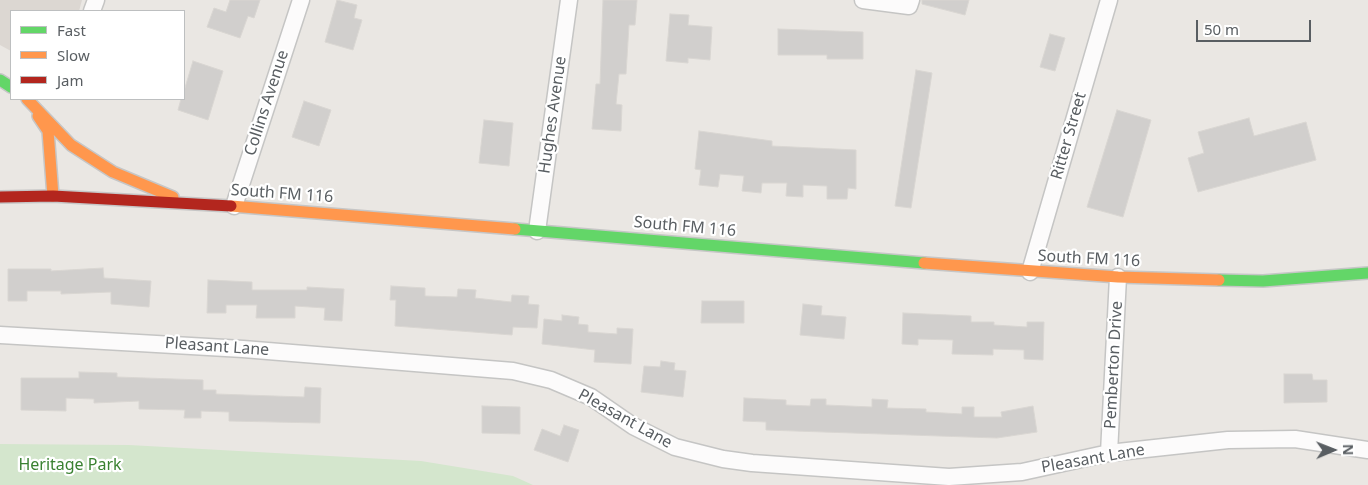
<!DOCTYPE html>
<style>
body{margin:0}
#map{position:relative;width:1368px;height:485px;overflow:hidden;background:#eae7e3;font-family:"Noto Sans",sans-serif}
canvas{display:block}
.legend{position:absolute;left:10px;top:10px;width:175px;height:90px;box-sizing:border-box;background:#fff;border:1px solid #bdbfc0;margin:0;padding:6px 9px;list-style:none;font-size:15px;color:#595e62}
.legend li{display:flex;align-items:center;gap:10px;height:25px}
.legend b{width:25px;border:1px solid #bdbfc0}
.north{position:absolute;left:1308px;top:425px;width:50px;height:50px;-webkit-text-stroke:4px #fff;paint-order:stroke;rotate:89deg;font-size:14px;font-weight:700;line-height:20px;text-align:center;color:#595e62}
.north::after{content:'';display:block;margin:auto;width:18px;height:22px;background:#595e62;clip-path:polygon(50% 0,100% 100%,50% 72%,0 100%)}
.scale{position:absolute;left:1196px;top:20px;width:115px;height:22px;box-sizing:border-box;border:2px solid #595e62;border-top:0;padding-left:6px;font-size:15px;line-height:18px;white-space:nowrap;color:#595e62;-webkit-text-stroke:4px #fff;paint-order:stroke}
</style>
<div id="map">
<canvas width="1368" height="485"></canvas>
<ul class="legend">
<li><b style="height:6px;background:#63d668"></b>Fast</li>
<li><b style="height:6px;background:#ff974d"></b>Slow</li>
<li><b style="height:6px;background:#b3261e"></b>Jam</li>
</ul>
<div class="north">N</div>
<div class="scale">50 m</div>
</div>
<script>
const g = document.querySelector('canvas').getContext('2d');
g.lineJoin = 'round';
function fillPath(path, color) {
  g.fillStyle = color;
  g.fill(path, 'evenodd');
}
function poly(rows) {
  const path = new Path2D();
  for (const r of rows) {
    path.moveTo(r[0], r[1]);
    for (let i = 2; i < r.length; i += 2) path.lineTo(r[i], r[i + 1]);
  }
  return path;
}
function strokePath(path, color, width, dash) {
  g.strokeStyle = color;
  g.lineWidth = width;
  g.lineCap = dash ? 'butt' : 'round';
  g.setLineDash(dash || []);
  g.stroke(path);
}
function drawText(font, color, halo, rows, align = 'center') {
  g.font = font + ' "Noto Sans",sans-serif';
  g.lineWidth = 4.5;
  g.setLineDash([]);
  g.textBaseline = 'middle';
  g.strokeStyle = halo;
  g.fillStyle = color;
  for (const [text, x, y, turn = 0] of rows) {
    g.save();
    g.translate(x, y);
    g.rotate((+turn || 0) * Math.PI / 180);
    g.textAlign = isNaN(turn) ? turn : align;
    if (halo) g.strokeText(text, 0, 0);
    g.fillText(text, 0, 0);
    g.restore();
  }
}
fillPath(poly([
 [0,0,82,0,79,11,11,11,11,51,0,45]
]), '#dcd7d2');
fillPath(poly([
 [0,444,129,445,421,461,513,476,533,485,0,485]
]), '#d4e6cd');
const building = poly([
 [230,0,260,0,254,18,248,16,240,38,207,27,214,8,226,12,230,0],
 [337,0,357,5,354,18,362,20,353,50,325,42,337,0],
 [603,0,637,0,635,25,629,25,626,74,619,74,616,104,622,105,621,131,592,129,596,84,600,84,603,0],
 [922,0,969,0,965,15,922,4,922,0],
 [670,14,689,15,688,25,712,27,710,60,688,58,688,63,666,61,670,14],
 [778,29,863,32,863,59,827,59,827,55,778,55,778,29],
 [1050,34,1065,38,1055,71,1040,67,1050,34],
 [193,61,223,71,208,120,178,110,181,99,184,99,184,91,193,61],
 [916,70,932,73,911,208,895,206,916,70],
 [304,101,331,110,319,146,292,137,304,101],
 [1117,110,1151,120,1123,217,1087,207,1117,110],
 [1249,118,1254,136,1306,122,1316,160,1198,192,1188,158,1204,153,1198,132,1249,118],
 [484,120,513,123,509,166,479,163,484,120],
 [699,131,772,141,772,146,856,150,856,189,848,188,847,199,827,199,827,186,803,185,803,197,786,196,787,183,762,183,761,193,742,191,744,176,720,174,718,187,699,185,701,170,695,169,699,131],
 [103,268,104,278,151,281,149,307,111,304,111,292,61,294,61,291,27,291,27,301,8,301,8,269,51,269,51,271,103,268],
 [208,280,252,282,252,290,307,290,307,287,344,289,342,321,324,320,325,308,295,306,295,318,256,318,257,305,226,305,226,313,207,313,208,280],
 [391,286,425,288,425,296,457,297,458,289,476,290,475,298,511,302,512,295,529,296,528,304,539,305,537,328,513,327,512,335,395,326,396,300,390,300,391,286],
 [702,301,744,301,744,323,701,323,702,301],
 [803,304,822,306,821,315,846,317,844,339,800,335,803,304],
 [903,313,971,316,971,322,994,322,994,325,1027,327,1027,322,1044,322,1043,360,1024,359,1024,350,993,349,993,355,952,354,953,340,918,339,918,345,902,344,903,313],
 [562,315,579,317,578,324,588,325,588,332,617,334,617,328,633,329,631,364,594,362,595,350,542,344,544,319,562,321,562,315],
 [661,361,675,363,674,370,686,371,683,397,641,392,644,366,660,367,661,361],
 [79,372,117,373,117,377,203,380,203,390,216,390,216,394,304,397,305,387,321,388,320,423,229,421,229,412,201,411,201,418,184,418,185,410,139,409,139,401,94,403,94,399,66,398,66,411,21,410,21,378,79,378,79,372],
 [1284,374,1312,374,1313,380,1327,380,1327,402,1284,403,1284,374],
 [744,398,786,400,786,405,810,406,811,399,826,399,826,405,872,407,872,399,888,400,887,408,926,409,926,412,962,414,962,407,974,407,974,417,1002,417,1001,412,1033,406,1037,432,997,438,766,430,766,422,743,421,744,398],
 [482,406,520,407,520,434,482,433,482,406],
 [564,425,579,430,568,462,534,450,542,429,560,436,564,425]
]);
fillPath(building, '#d1cfcd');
strokePath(building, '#d9d6d2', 1);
const street = poly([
 [863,0,909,6,911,0],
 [92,11,96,0],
 [234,206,301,0],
 [537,231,569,0],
 [1030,272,1109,0],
 [0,335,243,349,513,371,551,380,591,397,633,426,675,447,723,459,752,463,949,477,1022,472,1109,453,1228,440,1295,439,1368,450],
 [1109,453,1118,277]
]);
const fast = poly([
 [0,80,11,87],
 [515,229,924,263],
 [1219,280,1263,281,1368,273]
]);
const slow = poly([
 [27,99,71,145,113,172,173,197],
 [38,116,48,131,53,196],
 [231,206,515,229],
 [924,263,1118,277,1219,280]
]);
const jam = poly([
 [0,197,53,196,231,206]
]);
strokePath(street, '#c5c5c4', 19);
strokePath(fast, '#c6c6c6', 14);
strokePath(slow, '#c6c6c6', 14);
strokePath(jam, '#c6c6c6', 14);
strokePath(street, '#fcfbfb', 16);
strokePath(fast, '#63d668', 11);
strokePath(slow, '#ff974d', 11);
strokePath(jam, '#b3261e', 11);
drawText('16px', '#595e62', '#fff', [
 ["Collins Avenue",267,103,-72],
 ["Hughes Avenue",553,115,-82],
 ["Ritter Street",1069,136,-74],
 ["South FM 116",282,194,4],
 ["South FM 116",685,227,5],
 ["South FM 116",1089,259,3],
 ["Pleasant Lane",217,347,4],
 ["Pemberton Drive",1114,365,-87],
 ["Pleasant Lane",625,419,29],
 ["Pleasant Lane",1093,459,-10]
]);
drawText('16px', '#3a8131', '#fff', [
 ["Heritage Park",70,465]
]);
</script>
